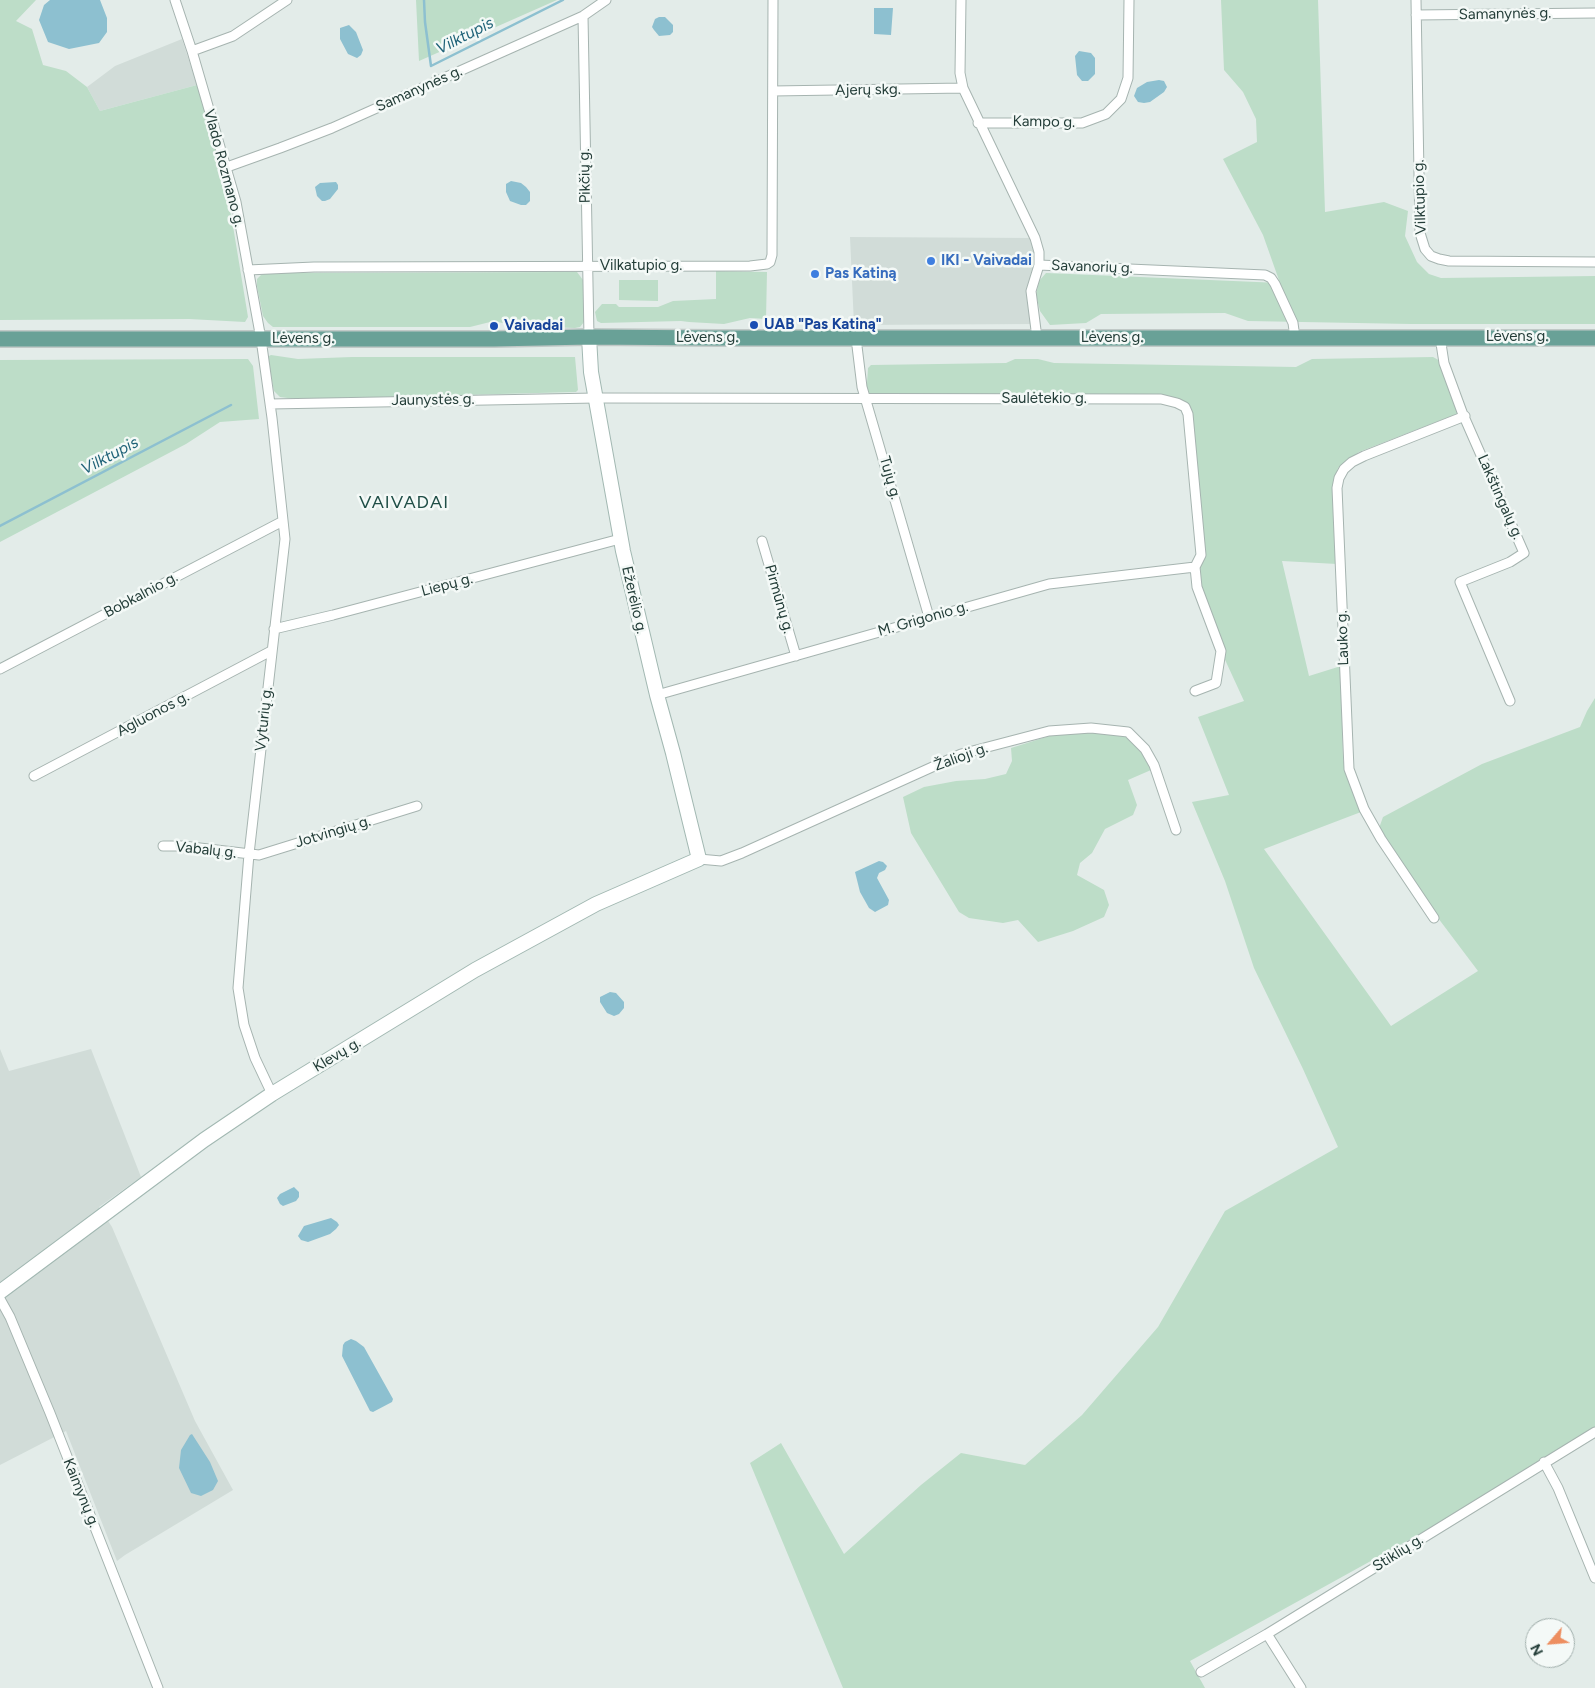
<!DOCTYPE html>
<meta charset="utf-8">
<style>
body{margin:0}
#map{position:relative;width:1595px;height:1688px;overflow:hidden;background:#e3ece9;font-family:Figtree,sans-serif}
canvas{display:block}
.north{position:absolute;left:1525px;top:1618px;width:50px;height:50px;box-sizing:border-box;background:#f4f9f7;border:1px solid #a0aeab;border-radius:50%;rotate:243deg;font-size:14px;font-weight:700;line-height:20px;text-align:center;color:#233d38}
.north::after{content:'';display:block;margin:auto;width:18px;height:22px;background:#ed8e60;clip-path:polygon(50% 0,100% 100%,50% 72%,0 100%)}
</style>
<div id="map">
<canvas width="1595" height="1688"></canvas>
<div class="north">N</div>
</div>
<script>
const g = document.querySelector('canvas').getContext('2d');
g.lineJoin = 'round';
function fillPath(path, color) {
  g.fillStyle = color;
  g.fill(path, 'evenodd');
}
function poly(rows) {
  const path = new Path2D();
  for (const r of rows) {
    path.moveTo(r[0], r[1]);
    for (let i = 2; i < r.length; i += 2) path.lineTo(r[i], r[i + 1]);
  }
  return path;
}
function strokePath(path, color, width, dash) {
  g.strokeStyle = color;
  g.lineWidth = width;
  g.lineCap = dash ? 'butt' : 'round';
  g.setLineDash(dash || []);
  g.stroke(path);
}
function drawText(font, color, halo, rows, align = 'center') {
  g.font = font + ' Figtree,sans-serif';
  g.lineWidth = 5;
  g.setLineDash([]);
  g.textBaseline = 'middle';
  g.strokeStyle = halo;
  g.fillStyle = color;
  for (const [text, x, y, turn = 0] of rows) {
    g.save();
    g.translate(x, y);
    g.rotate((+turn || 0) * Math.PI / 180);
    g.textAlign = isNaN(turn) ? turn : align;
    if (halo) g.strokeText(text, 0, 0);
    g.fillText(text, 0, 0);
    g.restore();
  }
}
fillPath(poly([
 [182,39,197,85,100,111,87,87,115,66],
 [850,237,1035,238,1039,252,1034,280,1035,324,854,325],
 [0,1049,9,1071,91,1049,141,1177,99,1207,112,1227,195,1421,233,1490,125,1555,117,1561,66,1431,0,1465]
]), '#d1dcd8');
fillPath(poly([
 [0,0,36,0,16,21,32,29,43,65,66,71,87,87,100,111,197,85,214,140,232,220,248,317,245,322,189,319,0,320],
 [416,0,557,0,419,61],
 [1221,0,1318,0,1325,212,1384,202,1408,211,1405,236,1417,262,1429,274,1441,278,1595,276,1595,324,1411,324,1248,321,1225,313,1101,314,1086,323,1050,325,1040,311,1036,295,1039,281,1046,273,1280,283,1263,235,1223,159,1257,142,1256,119,1243,92,1224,70],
 [716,271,767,272,766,319,750,318,724,324,689,322,681,321,601,323,597,321,595,312,602,304,616,304,619,307,658,307,673,301,716,299],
 [577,272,583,280,584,322,580,327,575,328,515,326,494,321,470,327,273,327,268,323,263,316,257,286,257,279,261,275,266,273],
 [619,280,658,280,658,301,619,300],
 [271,355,298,359,352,357,575,357,578,390,576,392,424,396,295,399,280,397,274,391,268,361,269,356],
 [1433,357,1444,363,1462,412,1359,452,1338,468,1334,481,1337,564,1282,561,1309,676,1341,666,1343,759,1361,812,1264,849,1391,1026,1478,971,1435,914,1378,831,1383,817,1482,764,1580,727,1587,711,1595,698,1595,1437,1190,1661,1205,1688,843,1688,750,1463,781,1443,844,1554,921,1485,961,1453,1025,1465,1082,1415,1158,1327,1225,1211,1338,1147,1303,1069,1254,968,1225,881,1192,802,1229,795,1198,717,1244,701,1221,651,1195,567,1201,555,1188,414,1177,403,866,398,868,368,871,365,1006,363,1015,359,1038,359,1054,363,1296,367,1312,359],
 [248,359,253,366,259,419,220,422,186,444,0,542,0,360],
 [1095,731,1120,733,1131,740,1142,750,1151,770,1128,780,1137,805,1133,815,1105,829,1092,853,1080,863,1077,875,1104,890,1109,905,1104,917,1073,931,1038,942,1018,920,1003,923,969,918,959,912,911,833,903,797,924,787,956,781,985,779,1006,774,1012,761,1011,748,1062,732]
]), '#bdddc8');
fillPath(poly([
 [50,0,100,0,107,18,107,32,99,43,69,49,48,42,39,20,44,5],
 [874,8,893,8,891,35,874,34],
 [659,17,665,17,673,25,673,32,670,35,659,36,654,30,652,27,655,19],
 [349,25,356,32,363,50,361,55,357,58,348,54,340,39,340,28],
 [1079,51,1091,53,1095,58,1095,74,1088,81,1082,81,1077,75,1075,56],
 [1159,80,1164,81,1167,87,1164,92,1150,102,1144,103,1138,102,1134,96,1137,88,1147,82],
 [511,181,521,183,526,187,530,192,530,201,526,205,521,205,510,201,506,192,506,184],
 [336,182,338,185,338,189,330,199,325,201,322,201,317,196,315,187,320,183],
 [879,861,883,862,887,866,885,870,879,873,877,878,889,900,888,905,875,912,869,908,860,892,855,872],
 [610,992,616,993,624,1002,624,1008,619,1014,614,1016,607,1013,600,1002,600,997],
 [294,1187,299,1192,299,1197,296,1201,283,1206,280,1204,277,1198,280,1194],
 [331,1218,337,1222,339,1225,336,1229,330,1234,308,1242,301,1240,298,1236,304,1226],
 [351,1339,356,1341,364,1347,393,1399,392,1402,373,1412,370,1411,342,1356,343,1345,345,1342],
 [192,1434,210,1462,218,1481,213,1490,201,1496,191,1493,179,1468,181,1450,190,1435]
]), '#8dc0d0');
strokePath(poly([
 [424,0,425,22,431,66,563,0],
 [0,526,231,405]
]), '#8dc0d0', 2.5);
const street = poly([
 [175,0,192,51,236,202,261,339,272,418,285,539,249,854,238,988,244,1025,255,1058,272,1094],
 [961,0,960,73,963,88,1035,238,1039,252,1039,265,1265,275,1271,278,1275,284,1293,323,1295,338],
 [1416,0,1420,233,1425,249,1431,256,1439,259,1449,261,1595,262],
 [1416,15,1595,13],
 [583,16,589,337],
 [192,51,233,36,287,0],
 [773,91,963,88],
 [978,123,1082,123,1106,114,1121,99,1128,78,1129,0],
 [227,167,280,148,332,128,583,16,606,0],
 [248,270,314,267,750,266,767,264,770,262,772,255,773,0],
 [1440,337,1444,363,1462,412,1524,553,1510,562,1460,582,1510,701],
 [856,338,862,387,929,617],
 [1037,338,1031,291,1039,265],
 [270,404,596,398,1161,399,1177,403,1185,407,1188,414,1201,555,1195,567,1197,587,1221,651,1216,683,1195,691],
 [762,541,796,656],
 [274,629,333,615,620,539],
 [0,669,283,521],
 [657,695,1049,584,1195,567],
 [34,776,271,651],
 [163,846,183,846,259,855,417,806],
 [699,859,721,861,742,853,961,754,1049,731,1091,728,1128,732,1145,749,1154,765,1176,830],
 [1434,918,1381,839,1364,809,1349,769,1337,488,1339,478,1344,469,1352,462,1364,456,1465,416],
 [0,1299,10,1317,50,1413,158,1688],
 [1544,1462,1558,1488,1595,1578],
 [1267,1634,1301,1688],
 [1201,1672,1267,1634,1595,1432]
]);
const secondary = poly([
 [0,1292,204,1140,272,1094,475,970,596,904,699,859,673,753,657,695,623,551,591,372,589,337]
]);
const primary = poly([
 [0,339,494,339,589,337,717,338,1595,338]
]);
strokePath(street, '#a6b4b0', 11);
strokePath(secondary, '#a2b8b2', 16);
strokePath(primary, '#c1c9c7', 18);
strokePath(street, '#fff', 9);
strokePath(secondary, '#fff', 14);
strokePath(primary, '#69a197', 15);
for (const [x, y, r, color] of [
 [931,261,5,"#3f7fe0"],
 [815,274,5,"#3f7fe0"],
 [754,325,5,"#1a4fb4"],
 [494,326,5,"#1a4fb4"]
]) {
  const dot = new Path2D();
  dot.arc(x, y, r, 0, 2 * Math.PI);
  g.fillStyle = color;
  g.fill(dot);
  strokePath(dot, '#f4f9f7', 2);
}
drawText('15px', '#233d38', '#f4f9f7', [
 ["Samanynės g.",1505,14,-1],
 ["Samanynės g.",419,89,-24],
 ["Ajerų skg.",868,90,-1],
 ["Kampo g.",1044,122,1],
 ["Vlado Rozmano g.",224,168,75],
 ["Pikčių g.",585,176,-91],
 ["Vilktupio g.",1420,197,-92],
 ["Vilkatupio g.",641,266],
 ["Savanorių g.",1092,267,2],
 ["Lėvens g.",1517,337],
 ["Lėvens g.",707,338],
 ["Lėvens g.",1112,338],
 ["Lėvens g.",303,339],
 ["Saulėtekio g.",1044,399],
 ["Jaunystės g.",433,400,-1],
 ["Tujų g.",890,478,74],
 ["Lakštingalų g.",1500,497,66],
 ["Liepų g.",447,585,-15],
 ["Bobkalnio g.",141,595,-28],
 ["Pirmūnų g.",779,599,74],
 ["Ežerėlio g.",634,600,77],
 ["M. Grigonio g.",923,619,-16],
 ["Lauko g.",1343,638,-92],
 ["Agluonos g.",153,714,-28],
 ["Vyturių g.",264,719,-84],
 ["Žalioji g.",961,757,-20],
 ["Jotvingių g.",333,832,-17],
 ["Vabalų g.",206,850,6],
 ["Klevų g.",337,1055,-31],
 ["Kaimynų g.",81,1493,68],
 ["Stiklių g.",1398,1553,-32]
]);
drawText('bold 15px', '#366cbe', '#f4f9f7', [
 ["IKI - Vaivadai",941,261],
 ["Pas Katiną",825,274]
], 'left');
drawText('bold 15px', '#164399', '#f4f9f7', [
 ["UAB \"Pas Katiną\"",764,325],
 ["Vaivadai",504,326]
], 'left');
drawText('italic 16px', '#1f6278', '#f4f9f7', [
 ["Vilktupis",465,36,-27],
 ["Vilktupis",110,456,-28]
]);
g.letterSpacing = '1px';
drawText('18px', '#204f47', '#f4f9f7', [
 ["VAIVADAI",404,503]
]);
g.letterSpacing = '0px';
</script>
